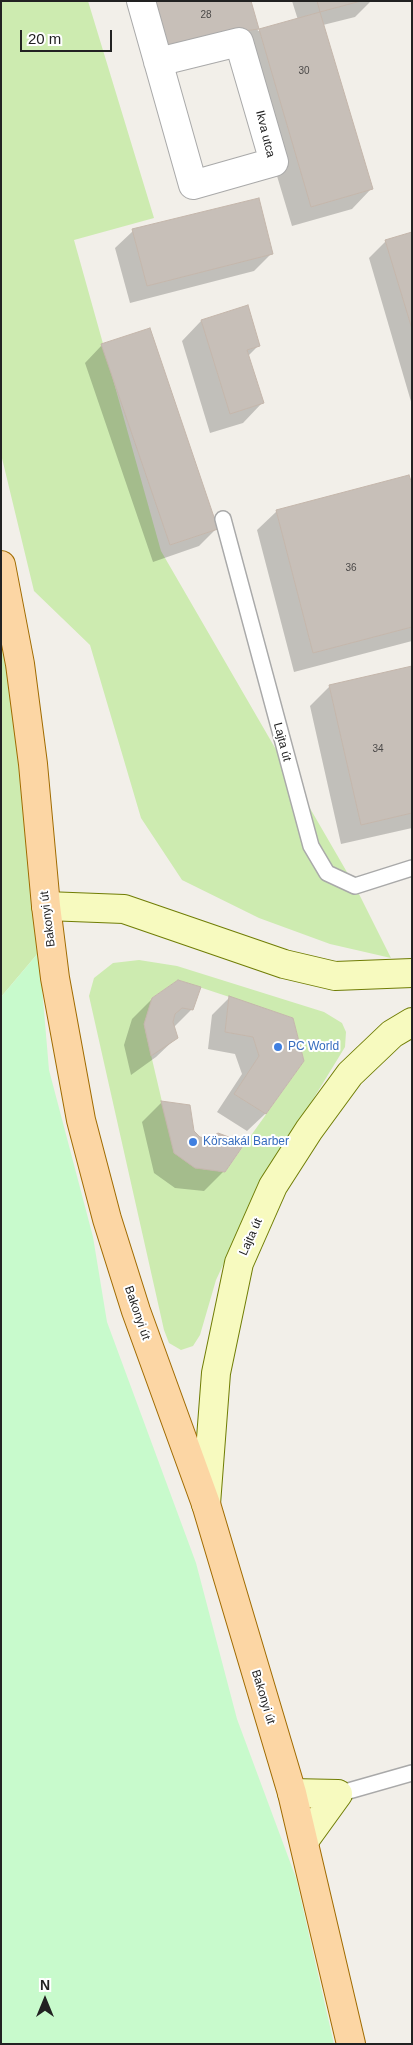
<!DOCTYPE html>
<meta charset="utf-8">
<style>
body{margin:0}
#map{position:relative;width:413px;height:2045px;overflow:hidden;background:#f2efe9;font-family:Helvetica,sans-serif}
canvas{display:block}
.frame{position:absolute;inset:0;border:2px solid #222;pointer-events:none}
.north{position:absolute;left:20px;top:1975px;width:50px;height:50px;-webkit-text-stroke:4px #fff;paint-order:stroke;rotate:0deg;font-size:14px;font-weight:700;line-height:20px;text-align:center;color:#222}
.north::after{content:'';display:block;margin:auto;width:18px;height:22px;background:#222;clip-path:polygon(50% 0,100% 100%,50% 72%,0 100%)}
.scale{position:absolute;left:20px;top:30px;width:92px;height:22px;box-sizing:border-box;border:2px solid #222;border-top:0;padding-left:6px;font-size:15px;line-height:18px;white-space:nowrap;color:#222;-webkit-text-stroke:4px #fff;paint-order:stroke}
</style>
<div id="map">
<canvas width="413" height="2045"></canvas>
<div class="frame"></div>
<div class="north">N</div>
<div class="scale">20 m</div>
</div>
<script>
const g = document.querySelector('canvas').getContext('2d');
g.lineJoin = 'round';
function fillPath(path, color) {
  g.fillStyle = color;
  g.fill(path, 'evenodd');
}
function poly(rows) {
  const path = new Path2D();
  for (const r of rows) {
    path.moveTo(r[0], r[1]);
    for (let i = 2; i < r.length; i += 2) path.lineTo(r[i], r[i + 1]);
  }
  return path;
}
function strokePath(path, color, width, dash) {
  g.strokeStyle = color;
  g.lineWidth = width;
  g.lineCap = dash ? 'butt' : 'round';
  g.setLineDash(dash || []);
  g.stroke(path);
}
function drawText(font, color, halo, rows, align = 'center') {
  g.font = font + ' Helvetica,sans-serif';
  g.lineWidth = 4;
  g.setLineDash([]);
  g.textBaseline = 'middle';
  g.strokeStyle = halo;
  g.fillStyle = color;
  for (const [text, x, y, turn = 0] of rows) {
    g.save();
    g.translate(x, y);
    g.rotate((+turn || 0) * Math.PI / 180);
    g.textAlign = isNaN(turn) ? turn : align;
    if (halo) g.strokeText(text, 0, 0);
    g.fillText(text, 0, 0);
    g.restore();
  }
}
fillPath(poly([
 [1,1,88,1,154,218,74,240,161,551,355,886,391,958,330,944,259,918,182,880,141,818,90,645,34,591,1,454],
 [1,626,28,789,39,952,1,997],
 [139,960,177,966,324,1012,342,1023,346,1032,345,1047,260,1186,216,1280,200,1335,193,1346,181,1350,169,1343,164,1330,89,996,94,978,113,963],
 [178,980,293,1018,304,1061,225,1172,195,1168,174,1153,144,1025,152,998]
]), '#cdebb0');
fillPath(poly([
 [39,952,49,1070,93,1237,107,1322,196,1563,237,1719,296,1878,334,2044,1,2044,1,997]
]), '#c8facc');
fillPath(poly([
 [250,1,258,31,298,20,292,1,371,1,355,17,323,25,371,189,352,209,292,226,239,49],
 [133,231,272,253,254,271,130,303,115,248],
 [412,233,412,405,369,258,386,241],
 [247,307,259,345,248,356,262,403,243,423,210,433,182,341,201,321],
 [102,345,217,528,199,546,153,562,85,363],
 [412,489,412,641,294,672,257,530,277,511],
 [412,667,412,828,341,844,310,706,330,686],
 [229,998,302,1061,265,1114,247,1131,217,1112,242,1074,235,1054,208,1049,212,1015],
 [152,999,192,1009,173,1028,176,1038,156,1057,131,1075,124,1045,132,1019],
 [162,1102,193,1132,224,1171,204,1191,175,1188,154,1173,142,1122]
]), '#0003');
const building = poly([
 [154,1,251,1,259,29,243,31,166,51,154,1],
 [317,1,361,1,320,12,317,1],
 [320,12,373,189,311,207,259,29,320,12],
 [259,198,273,254,147,286,132,229,259,198],
 [412,232,412,329,385,240,412,232],
 [248,305,260,346,247,350,264,403,230,414,201,320,248,305],
 [150,328,218,529,170,545,101,344,150,328],
 [409,475,412,484,412,627,313,653,276,510,409,475],
 [412,666,412,813,361,825,329,685,412,666],
 [178,980,201,987,193,1010,182,1008,175,1014,173,1022,178,1038,151,1056,144,1024,152,998,178,980],
 [229,996,293,1018,304,1061,266,1114,234,1094,259,1056,253,1037,225,1032,229,996],
 [161,1101,190,1105,194,1131,200,1137,209,1139,218,1133,245,1143,225,1172,195,1168,174,1153,161,1101]
]);
fillPath(building, '#c7bfb8');
strokePath(building, '#c4b6ab', 1);
const lane = poly([
 [223,519,311,846,327,873,355,886,412,868],
 [338,1794,412,1773]
]);
const street = poly([
 [141,1,193,185,274,162,239,42,158,62]
]);
const secondary = poly([
 [46,906,124,909,284,964,335,976,412,973],
 [206,1504,216,1373,239,1263,273,1186,309,1130,350,1074,392,1034,412,1022],
 [292,1793,338,1794],
 [304,1841,338,1794]
]);
const primary = poly([
 [1,565,20,664,33,764,46,906,55,978,81,1120,107,1219,136,1311,206,1504,292,1793,351,2044]
]);
strokePath(lane, '#a9a9a9', 18);
strokePath(street, '#a9a9a9', 30);
strokePath(secondary, '#707d05', 30);
strokePath(primary, '#a06b00', 30);
strokePath(lane, '#fff', 15);
strokePath(street, '#fff', 28);
strokePath(secondary, '#f7fabf', 28);
strokePath(primary, '#fcd6a4', 28);
for (const [x, y, r, color] of [
 [278,1047,5,"#3f7fe0"],
 [193,1142,5,"#3f7fe0"]
]) {
  const dot = new Path2D();
  dot.arc(x, y, r, 0, 2 * Math.PI);
  g.fillStyle = color;
  g.fill(dot);
  strokePath(dot, '#fff', 2);
}
drawText('10px', '#4b4948', null, [
 ["28",206,15],
 ["30",304,71],
 ["36",351,568],
 ["34",378,749]
]);
drawText('12px', '#222', '#fff', [
 ["Ikva utca",265,134,76],
 ["Lajta út",282,742,75],
 ["Bakonyi út",48,919,-97],
 ["Lajta út",251,1237,-66],
 ["Bakonyi út",137,1313,71],
 ["Bakonyi út",263,1697,73]
]);
drawText('12px', '#366cbe', '#fff', [
 ["PC World",288,1047],
 ["Körsakál Barber",203,1142]
], 'left');
</script>
